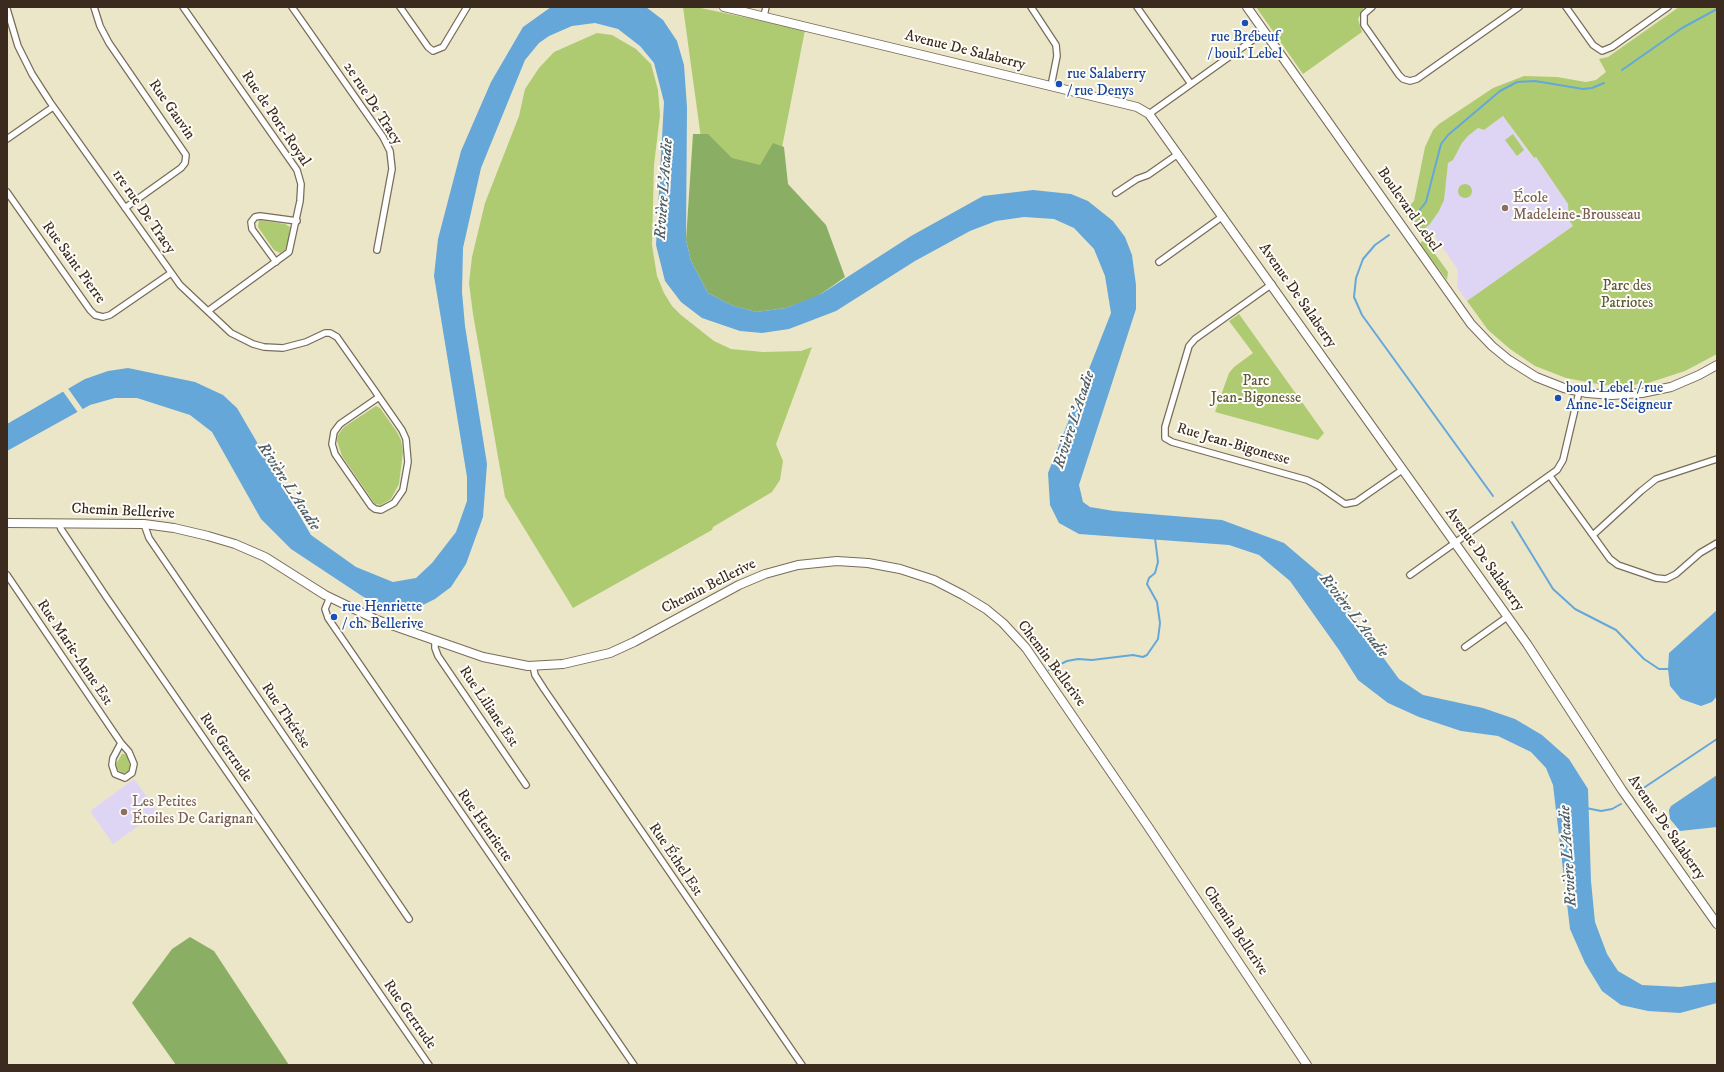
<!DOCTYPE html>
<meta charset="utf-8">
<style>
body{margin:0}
#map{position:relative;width:1724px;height:1072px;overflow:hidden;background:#ece6c9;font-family:"IM FELL DW Pica",serif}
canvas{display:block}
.frame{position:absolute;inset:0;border:8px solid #3b2a1e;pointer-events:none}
</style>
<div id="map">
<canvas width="1724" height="1072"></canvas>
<div class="frame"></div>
</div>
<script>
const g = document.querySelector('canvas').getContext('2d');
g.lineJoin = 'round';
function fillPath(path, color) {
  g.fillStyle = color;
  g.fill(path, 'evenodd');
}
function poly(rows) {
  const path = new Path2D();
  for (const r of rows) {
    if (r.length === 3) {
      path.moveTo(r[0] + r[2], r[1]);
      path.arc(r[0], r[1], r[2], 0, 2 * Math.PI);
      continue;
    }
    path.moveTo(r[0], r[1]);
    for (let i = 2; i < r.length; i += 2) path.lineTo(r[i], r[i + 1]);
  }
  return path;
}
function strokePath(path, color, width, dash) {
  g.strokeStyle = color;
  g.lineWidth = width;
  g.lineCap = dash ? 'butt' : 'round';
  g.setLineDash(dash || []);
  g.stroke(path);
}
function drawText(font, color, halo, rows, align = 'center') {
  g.font = font + ' "IM FELL DW Pica",serif';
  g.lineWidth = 4;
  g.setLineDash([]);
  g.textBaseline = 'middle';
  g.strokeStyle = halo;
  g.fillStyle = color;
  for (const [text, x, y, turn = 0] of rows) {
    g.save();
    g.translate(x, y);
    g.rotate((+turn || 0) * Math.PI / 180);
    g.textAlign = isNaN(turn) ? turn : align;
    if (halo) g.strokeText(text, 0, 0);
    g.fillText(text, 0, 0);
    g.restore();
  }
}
fillPath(poly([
 [1503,116,1533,158,1536,157,1568,204,1570,219,1573,226,1467,301,1457,287,1458,272,1456,267,1434,235,1429,232,1422,231,1435,217,1442,206,1448,163,1453,160,1462,143,1468,136,1478,128,1484,130],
 [134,779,158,812,113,844,90,811]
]), '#ded5f5');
fillPath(poly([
 [683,7,696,7,805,30,777,173,704,160],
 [1256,7,1364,7,1358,19,1362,32,1303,74],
 [1679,7,1717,7,1717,354,1685,371,1648,383,1625,386,1603,385,1566,378,1535,366,1510,349,1488,330,1467,301,1573,226,1569,220,1568,204,1536,157,1534,158,1503,116,1484,130,1478,128,1468,136,1462,143,1453,160,1448,163,1444,200,1439,211,1430,224,1422,231,1417,230,1403,212,1414,201,1425,147,1433,130,1439,124,1493,88,1524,76,1557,77,1586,82,1596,80,1606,72,1599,59,1608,57],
 [597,33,612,35,636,49,651,64,658,90,660,115,654,165,652,245,657,276,664,293,672,306,681,315,714,341,731,349,763,352,801,351,812,347,776,444,783,461,780,480,772,492,713,527,712,530,573,608,505,497,473,314,469,283,472,257,485,203,519,116,525,89,539,68,554,52],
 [1513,134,1524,150,1517,156,1505,140],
 [1465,191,7],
 [259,220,285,224,290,227,288,244,285,250,280,253,274,250,258,227],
 [1422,241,1427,243,1448,272,1447,280,1420,244],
 [1239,314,1324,433,1318,440,1215,412,1229,373,1234,367,1253,353,1229,321],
 [376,406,380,408,397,432,401,440,403,452,399,484,391,499,381,505,375,504,342,456,337,441,338,435,344,427],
 [122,754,125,754,127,756,130,766,128,772,123,773,118,770,116,764]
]), '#aecb72');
fillPath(poly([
 [693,134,708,134,732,158,760,165,773,143,784,147,788,184,826,225,845,277,818,296,786,308,756,312,731,305,708,293,691,261,686,240],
 [190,937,214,951,289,1065,176,1065,132,1003,172,949]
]), '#8aaf64');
fillPath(poly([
 [551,7,646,7,663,20,677,41,684,65,687,107,686,240,691,261,708,293,731,305,756,312,786,308,821,294,911,236,983,196,1033,190,1071,194,1088,201,1113,221,1125,237,1132,255,1136,285,1136,309,1079,485,1083,502,1090,507,1114,511,1222,520,1284,543,1324,577,1399,679,1423,695,1483,708,1515,719,1542,735,1569,759,1588,789,1591,881,1595,922,1607,954,1618,971,1642,985,1680,987,1717,982,1717,1003,1680,1013,1648,1011,1621,1005,1602,991,1585,963,1570,929,1553,785,1546,768,1531,752,1498,736,1461,731,1419,717,1388,703,1358,680,1339,650,1290,581,1259,555,1229,545,1079,534,1059,523,1050,505,1048,473,1111,313,1105,276,1094,249,1074,228,1054,219,1024,217,996,221,970,231,915,261,836,311,789,329,762,333,740,331,702,318,681,302,665,281,656,245,664,102,654,63,640,46,618,29,595,23,572,26,549,36,539,43,525,60,481,168,463,248,462,292,465,326,487,464,483,517,466,564,451,587,435,599,417,608,389,611,362,596,291,549,261,519,212,432,190,415,137,398,115,398,90,405,7,451,7,424,85,379,108,371,128,368,195,382,223,395,237,408,311,535,356,567,393,582,416,578,432,563,456,532,467,501,467,477,434,276,438,239,461,151,491,82,523,27],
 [1717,610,1717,696,1712,702,1701,706,1681,699,1670,686,1668,669,1669,653],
 [1717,775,1717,827,1680,831,1670,819,1669,810,1671,806]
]), '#65a7d9');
fillPath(poly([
 [67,387,84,411,79,414,62,390]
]), '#ece6c9');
strokePath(poly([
 [1622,70,1682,28,1717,9],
 [1415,216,1426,202,1441,144,1448,135,1500,91,1517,82,1535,81,1583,89,1592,88,1604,83],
 [1389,235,1375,245,1363,259,1356,278,1354,297,1362,315,1493,496],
 [1512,522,1553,589,1575,609,1616,630,1644,659,1659,669,1668,669],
 [1049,670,1067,661,1078,659,1092,660,1133,655,1143,657,1147,655,1158,639,1160,623,1157,602,1147,584,1149,578,1155,573,1158,562,1155,538],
 [1639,791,1717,739],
 [1586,808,1601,811,1612,809,1621,804]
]), '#65a7d9', 2);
const street = poly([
 [94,7,100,26,109,43,186,155,185,163,181,168,125,208],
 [183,7,297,170,301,184,300,201,289,252,208,311],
 [292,7,383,137,390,151,392,169,377,250],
 [400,7,428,47,433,51,443,47,467,7],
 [1031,7,1056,45,1057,56,1051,86],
 [1137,7,1191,84],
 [1372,7,1364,14,1364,25,1399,75,1403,79,1410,81,1417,79,1519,7],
 [1566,7,1593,45,1602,51,1612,47,1668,7],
 [7,9,18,46,32,74,50,102,180,285,231,333,253,344,264,347,283,348,306,342,325,333,330,333,337,337,375,391,379,397,402,430,406,439,408,462,403,490,394,503,381,510,375,509,371,506,335,454,332,444,334,432,340,424,379,397],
 [764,16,766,7],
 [1149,114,1264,32],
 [7,139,53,107],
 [7,192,90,310,95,315,103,317,110,315,171,273],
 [1116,193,1137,179,1148,175,1178,154],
 [276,262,252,229,251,222,255,217,260,216,297,221],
 [1159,262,1223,216],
 [1272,284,1195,339,1189,346,1165,427,1165,438,1172,442,1307,480,1319,486,1345,504,1356,502,1402,470],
 [1550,476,1610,559,1618,565,1656,578,1666,579,1676,574,1700,553,1717,543],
 [59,523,61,529,107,598,429,1065],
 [144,524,149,538,409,919],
 [1593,535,1641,491,1656,479,1717,459],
 [7,575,121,743],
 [1410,575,1557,470,1563,460,1579,392],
 [330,597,325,609,328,618,634,1065],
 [435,641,435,648,438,656,526,785],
 [1465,647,1507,617],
 [533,666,535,675,544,689,802,1065],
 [121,743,129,752,134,764,132,773,125,778,115,774,112,765,113,758,121,743]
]);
const secondary = poly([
 [724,7,1137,107,1149,114,1527,644,1622,790,1717,924],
 [1247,7,1471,324,1492,346,1509,360,1536,377,1564,388,1587,393,1612,395,1642,393,1671,387,1699,375,1717,365],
 [7,523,144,524,174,528,208,536,235,544,265,557,325,595,377,620,483,657,528,666,563,664,610,653,634,642,739,585,765,574,798,565,837,561,868,563,900,569,934,580,963,595,986,609,1003,623,1026,648,1147,825,1307,1065]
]);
strokePath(street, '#796c5a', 8);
strokePath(secondary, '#796c5a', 10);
strokePath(street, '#fff', 5.5);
strokePath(secondary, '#fff', 8);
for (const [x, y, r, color] of [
 [1245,23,4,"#1a4fb4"],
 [1059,84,4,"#1a4fb4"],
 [1505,208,4,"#8d6e63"],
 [1558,398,4,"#1a4fb4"],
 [334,617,4,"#1a4fb4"],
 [124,812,4,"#8d6e63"]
]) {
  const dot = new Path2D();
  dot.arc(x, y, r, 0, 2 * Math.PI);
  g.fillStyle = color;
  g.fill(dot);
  strokePath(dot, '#fdfcf7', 1.5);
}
drawText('15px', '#164399', '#fdfcf7', [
 ["rue Brébeuf",1245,38,"center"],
 ["/ boul. Lebel",1245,55,"center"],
 ["rue Salaberry",1067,75],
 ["/ rue Denys",1067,92],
 ["boul. Lebel / rue",1566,389],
 ["Anne-le-Seigneur",1566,406],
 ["rue Henriette",342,608],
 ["/ ch. Bellerive",342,625]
], 'left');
drawText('15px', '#3b2a1e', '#fdfcf7', [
 ["Avenue De Salaberry",965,51,14],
 ["2e rue De Tracy",372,104,57],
 ["Rue Gauvin",171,110,55],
 ["Rue de Port-Royal",275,119,56],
 ["Boulevard Lebel",1408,210,55],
 ["1re rue De Tracy",143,212,55],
 ["Rue Saint Pierre",73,263,54],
 ["Avenue De Salaberry",1297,296,55],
 ["Rue Jean-Bigonesse",1233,445,16],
 ["Chemin Bellerive",123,512,3],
 ["Avenue De Salaberry",1484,560,54],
 ["Chemin Bellerive",709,587,-27],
 ["Rue Marie-Anne Est",74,653,56],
 ["Chemin Bellerive",1051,664,53],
 ["Rue Liliane Est",488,707,56],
 ["Rue Thérèse",285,716,56],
 ["Rue Gertrude",225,748,55],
 ["Rue Henriette",484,826,55],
 ["Avenue De Salaberry",1666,828,55],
 ["Rue Éthel Est",675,860,56],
 ["Chemin Bellerive",1235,931,56],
 ["Rue Gertrude",409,1015,55]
]);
drawText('15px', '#785e54', '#fdfcf7', [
 ["École",1513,199],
 ["Madeleine-Brousseau",1513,216],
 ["Les Petites",132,803],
 ["Étoiles De Carignan",132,820]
], 'left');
drawText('15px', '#5e5a37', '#fdfcf7', [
 ["Parc des",1627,287],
 ["Patriotes",1627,304],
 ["Parc",1256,382],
 ["Jean-Bigonesse",1256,399]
]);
drawText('italic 16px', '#4c5c69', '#fdfcf7', [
 ["Rivière L'Acadie",665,189,-86],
 ["Rivière L'Acadie",1075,420,-72],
 ["Rivière L'Acadie",288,487,57],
 ["Rivière L'Acadie",1353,616,52],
 ["Rivière L'Acadie",1569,856,-94]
]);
</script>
